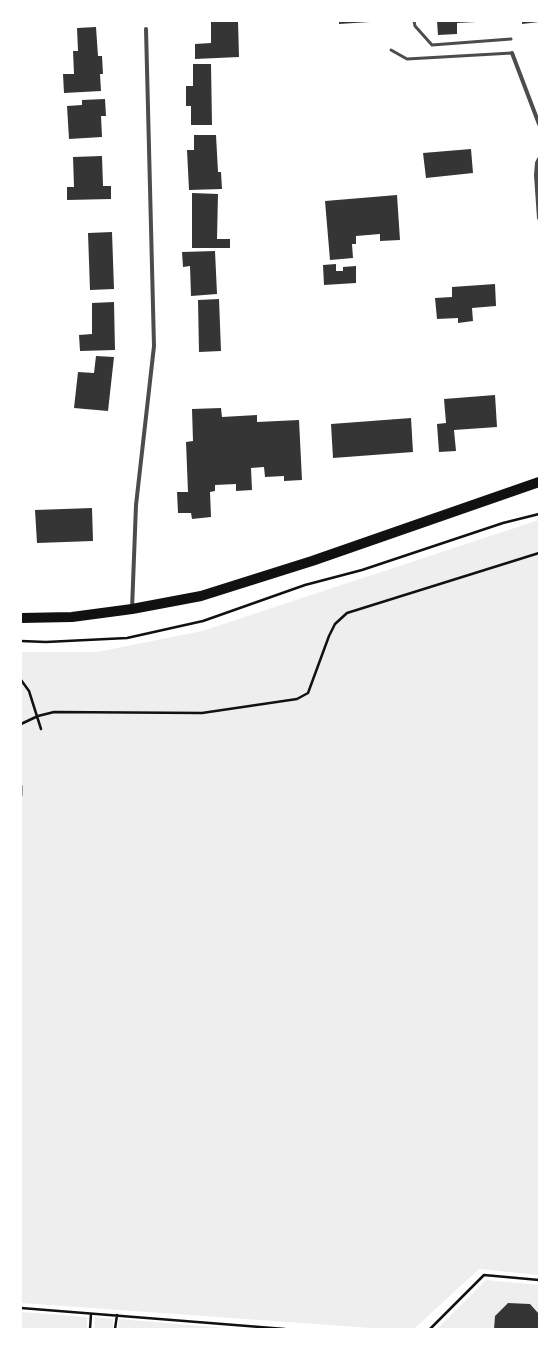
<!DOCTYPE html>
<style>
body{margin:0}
#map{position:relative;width:560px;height:1350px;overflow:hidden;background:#fff;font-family:Literata,serif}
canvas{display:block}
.frame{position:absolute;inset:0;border:22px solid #fff;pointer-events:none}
</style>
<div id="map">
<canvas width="560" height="1350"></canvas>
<div class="frame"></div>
</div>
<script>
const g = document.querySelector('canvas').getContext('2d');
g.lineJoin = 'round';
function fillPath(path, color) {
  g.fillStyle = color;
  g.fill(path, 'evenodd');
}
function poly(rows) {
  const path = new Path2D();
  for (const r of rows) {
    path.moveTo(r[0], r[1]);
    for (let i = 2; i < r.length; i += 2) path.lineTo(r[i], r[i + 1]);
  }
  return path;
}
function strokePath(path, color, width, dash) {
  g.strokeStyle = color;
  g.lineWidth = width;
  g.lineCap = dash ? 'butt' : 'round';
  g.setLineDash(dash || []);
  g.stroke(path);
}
fillPath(poly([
 [539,520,539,1275,479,1269,414,1329,385,1329,21,1303,21,652,97,652,202,631],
 [486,1280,539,1285,539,1314,530,1304,508,1303,495,1316,494,1329,437,1329],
 [21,1312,87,1317,87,1329,24,1329,21,1328],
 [95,1317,113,1319,113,1329,94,1329],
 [119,1319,235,1329,118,1329]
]), '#eee');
fillPath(poly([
 [211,21,238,21,239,57,195,59,195,44,211,43],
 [339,21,370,21,370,22,339,24],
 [437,21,476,21,476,22,457,23,457,34,438,35],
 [522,21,539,21,539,22,522,24],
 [96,27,98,56,102,56,103,74,100,74,101,91,64,93,63,74,74,74,73,51,78,51,77,28],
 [193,64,211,64,212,125,191,125,191,106,186,106,186,86,193,86],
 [105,99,106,116,101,116,102,137,69,139,67,106,82,105,82,100],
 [194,135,216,135,218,172,221,172,222,189,189,190,187,150,194,150],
 [471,149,473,173,426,178,423,153],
 [102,156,103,186,111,186,111,199,67,200,67,187,74,187,73,157],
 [192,193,218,194,217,239,230,239,230,248,192,248],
 [397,195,400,240,380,241,380,234,356,236,356,244,352,244,353,258,330,260,325,201],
 [112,232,114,289,90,290,88,233],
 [215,251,217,294,191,296,190,266,183,267,182,252],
 [336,264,336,271,343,271,343,267,356,266,356,283,324,285,323,265],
 [495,284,496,306,472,308,473,321,458,323,458,318,437,319,435,298,452,297,452,287],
 [219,299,221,351,199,352,198,300],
 [114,302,115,350,80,351,79,335,92,334,92,303],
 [96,356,114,357,108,411,74,408,78,372,94,373],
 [495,395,497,427,454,430,456,451,439,452,437,424,446,423,444,399],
 [221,408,222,417,257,415,257,422,299,420,302,480,284,481,284,476,265,477,264,467,251,468,252,490,236,491,236,484,215,485,215,491,210,492,211,517,192,519,191,513,178,513,177,492,188,492,186,442,193,441,192,409],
 [411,418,413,452,333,458,331,424],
 [92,508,93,541,37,543,35,510],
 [508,1303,530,1304,539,1314,539,1329,494,1329,495,1316]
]), '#353535');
strokePath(poly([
 [21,641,46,642,127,638,203,621,305,585,362,570,503,523,539,514],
 [21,680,29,691,41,729],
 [21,724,38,716,54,712,202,713,297,699,308,693,329,636,335,624,347,613,539,553],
 [21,1308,285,1329],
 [90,1329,91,1314],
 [115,1329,117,1315],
 [430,1329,484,1275,539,1280]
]), '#111', 2.5);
strokePath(poly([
 [414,21,415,26,432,45,511,39],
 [391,50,407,59,512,53],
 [21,786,21,795]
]), '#4c4c4c', 3);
strokePath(poly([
 [512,53,539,124],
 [539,159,537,163,536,175,539,218],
 [132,609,136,505,154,346,146,29]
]), '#4c4c4c', 4);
strokePath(poly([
 [21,618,72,617,132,609,201,596,312,561,539,482]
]), '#111', 10);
</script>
